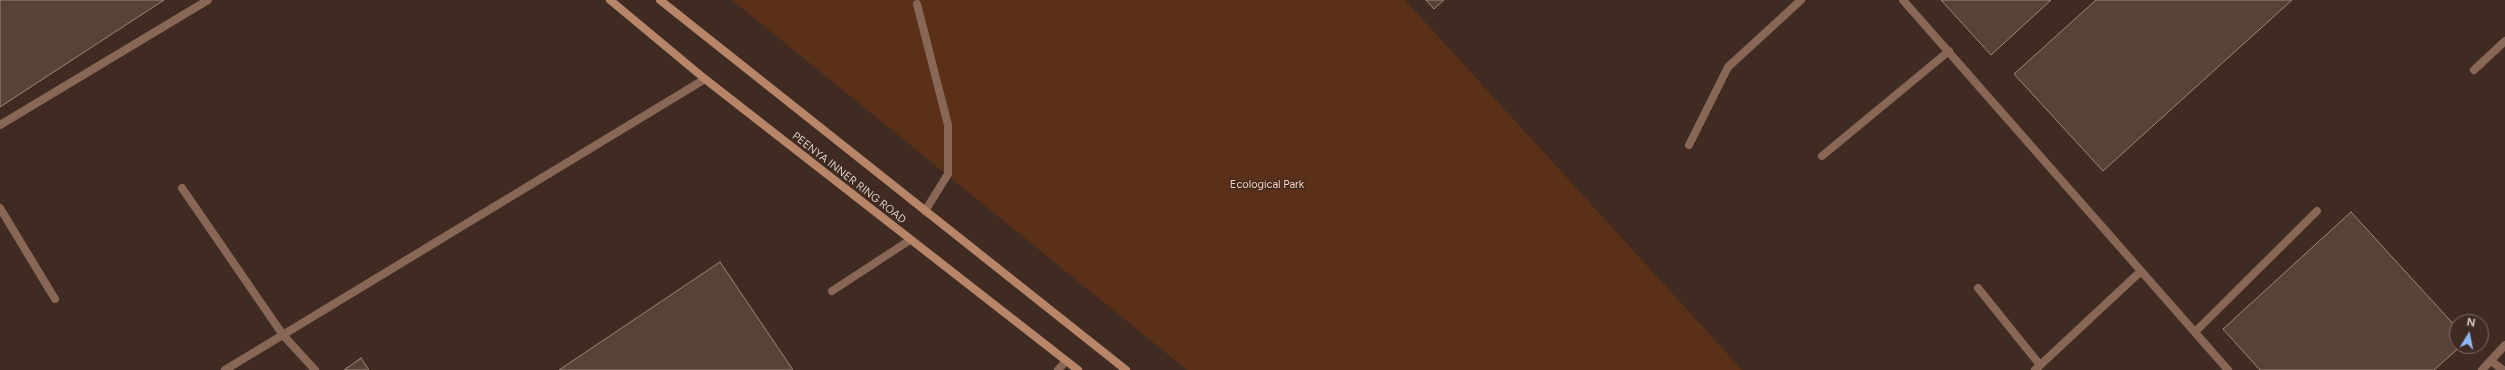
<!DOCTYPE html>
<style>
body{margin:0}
#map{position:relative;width:2505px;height:370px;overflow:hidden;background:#3f2b21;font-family:Figtree,sans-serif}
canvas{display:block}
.north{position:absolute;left:2449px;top:314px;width:40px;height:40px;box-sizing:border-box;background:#3f2b21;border:1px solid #7d6c63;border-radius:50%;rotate:10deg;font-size:11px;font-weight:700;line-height:16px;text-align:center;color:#dbcec7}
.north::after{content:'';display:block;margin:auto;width:14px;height:18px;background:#8db9fc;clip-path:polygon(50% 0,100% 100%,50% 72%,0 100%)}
</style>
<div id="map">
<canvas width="2505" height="370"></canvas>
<div class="north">N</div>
</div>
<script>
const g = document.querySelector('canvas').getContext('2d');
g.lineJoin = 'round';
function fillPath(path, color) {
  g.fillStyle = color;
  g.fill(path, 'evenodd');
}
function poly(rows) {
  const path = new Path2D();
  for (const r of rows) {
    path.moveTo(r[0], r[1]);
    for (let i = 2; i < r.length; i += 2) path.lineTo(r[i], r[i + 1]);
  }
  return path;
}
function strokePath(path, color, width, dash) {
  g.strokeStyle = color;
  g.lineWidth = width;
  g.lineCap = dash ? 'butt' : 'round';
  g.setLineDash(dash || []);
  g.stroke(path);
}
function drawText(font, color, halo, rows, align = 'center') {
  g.font = font + ' Figtree,sans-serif';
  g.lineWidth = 3;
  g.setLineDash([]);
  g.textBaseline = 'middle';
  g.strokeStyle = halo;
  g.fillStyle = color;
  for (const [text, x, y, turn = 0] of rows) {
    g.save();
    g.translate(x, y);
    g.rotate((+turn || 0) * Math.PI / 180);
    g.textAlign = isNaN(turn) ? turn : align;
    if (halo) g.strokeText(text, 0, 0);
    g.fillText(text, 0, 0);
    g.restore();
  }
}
fillPath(poly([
 [732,0,1405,0,1742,370,1187,370]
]), '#5b3018');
const building = poly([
 [0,0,164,0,0,107,0,0],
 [1426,0,1444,0,1434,9,1426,0],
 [1941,0,2051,0,1991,55,1941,0],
 [2096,0,2292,0,2103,171,2014,74,2096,0],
 [2351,212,2457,328,2457,346,2461,346,2434,370,2260,370,2223,329,2351,212],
 [720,262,793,370,559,370,720,262],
 [361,358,369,370,344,370,361,358]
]);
fillPath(building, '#574237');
strokePath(building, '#9e867a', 1);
strokePath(poly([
 [1903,0,2228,370],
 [917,4,948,125,948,174,925,211],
 [2474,70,2505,41],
 [1689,145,1728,67,1801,0],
 [1822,156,1949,51],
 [182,188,283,335,315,370],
 [0,208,55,299],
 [1978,288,2040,365],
 [832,291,910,240],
 [2195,332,2317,211],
 [2491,361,2503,370],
 [1058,370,1066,361],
 [2035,370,2141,271]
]), '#886756', 8);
strokePath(poly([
 [225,370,705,79]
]), '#886756', 8);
strokePath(poly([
 [0,125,208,0],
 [2482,370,2505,345]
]), '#886756', 8);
strokePath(poly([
 [610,0,705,79,1078,370],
 [660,0,1126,370]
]), '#b98569', 8);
drawText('11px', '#dbcec7', '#3f2b21', [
 ["PEENYA INNER RING ROAD",849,178,38]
]);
drawText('11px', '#fcd2bc', '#3f2b21', [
 ["Ecological Park",1267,185]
]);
</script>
